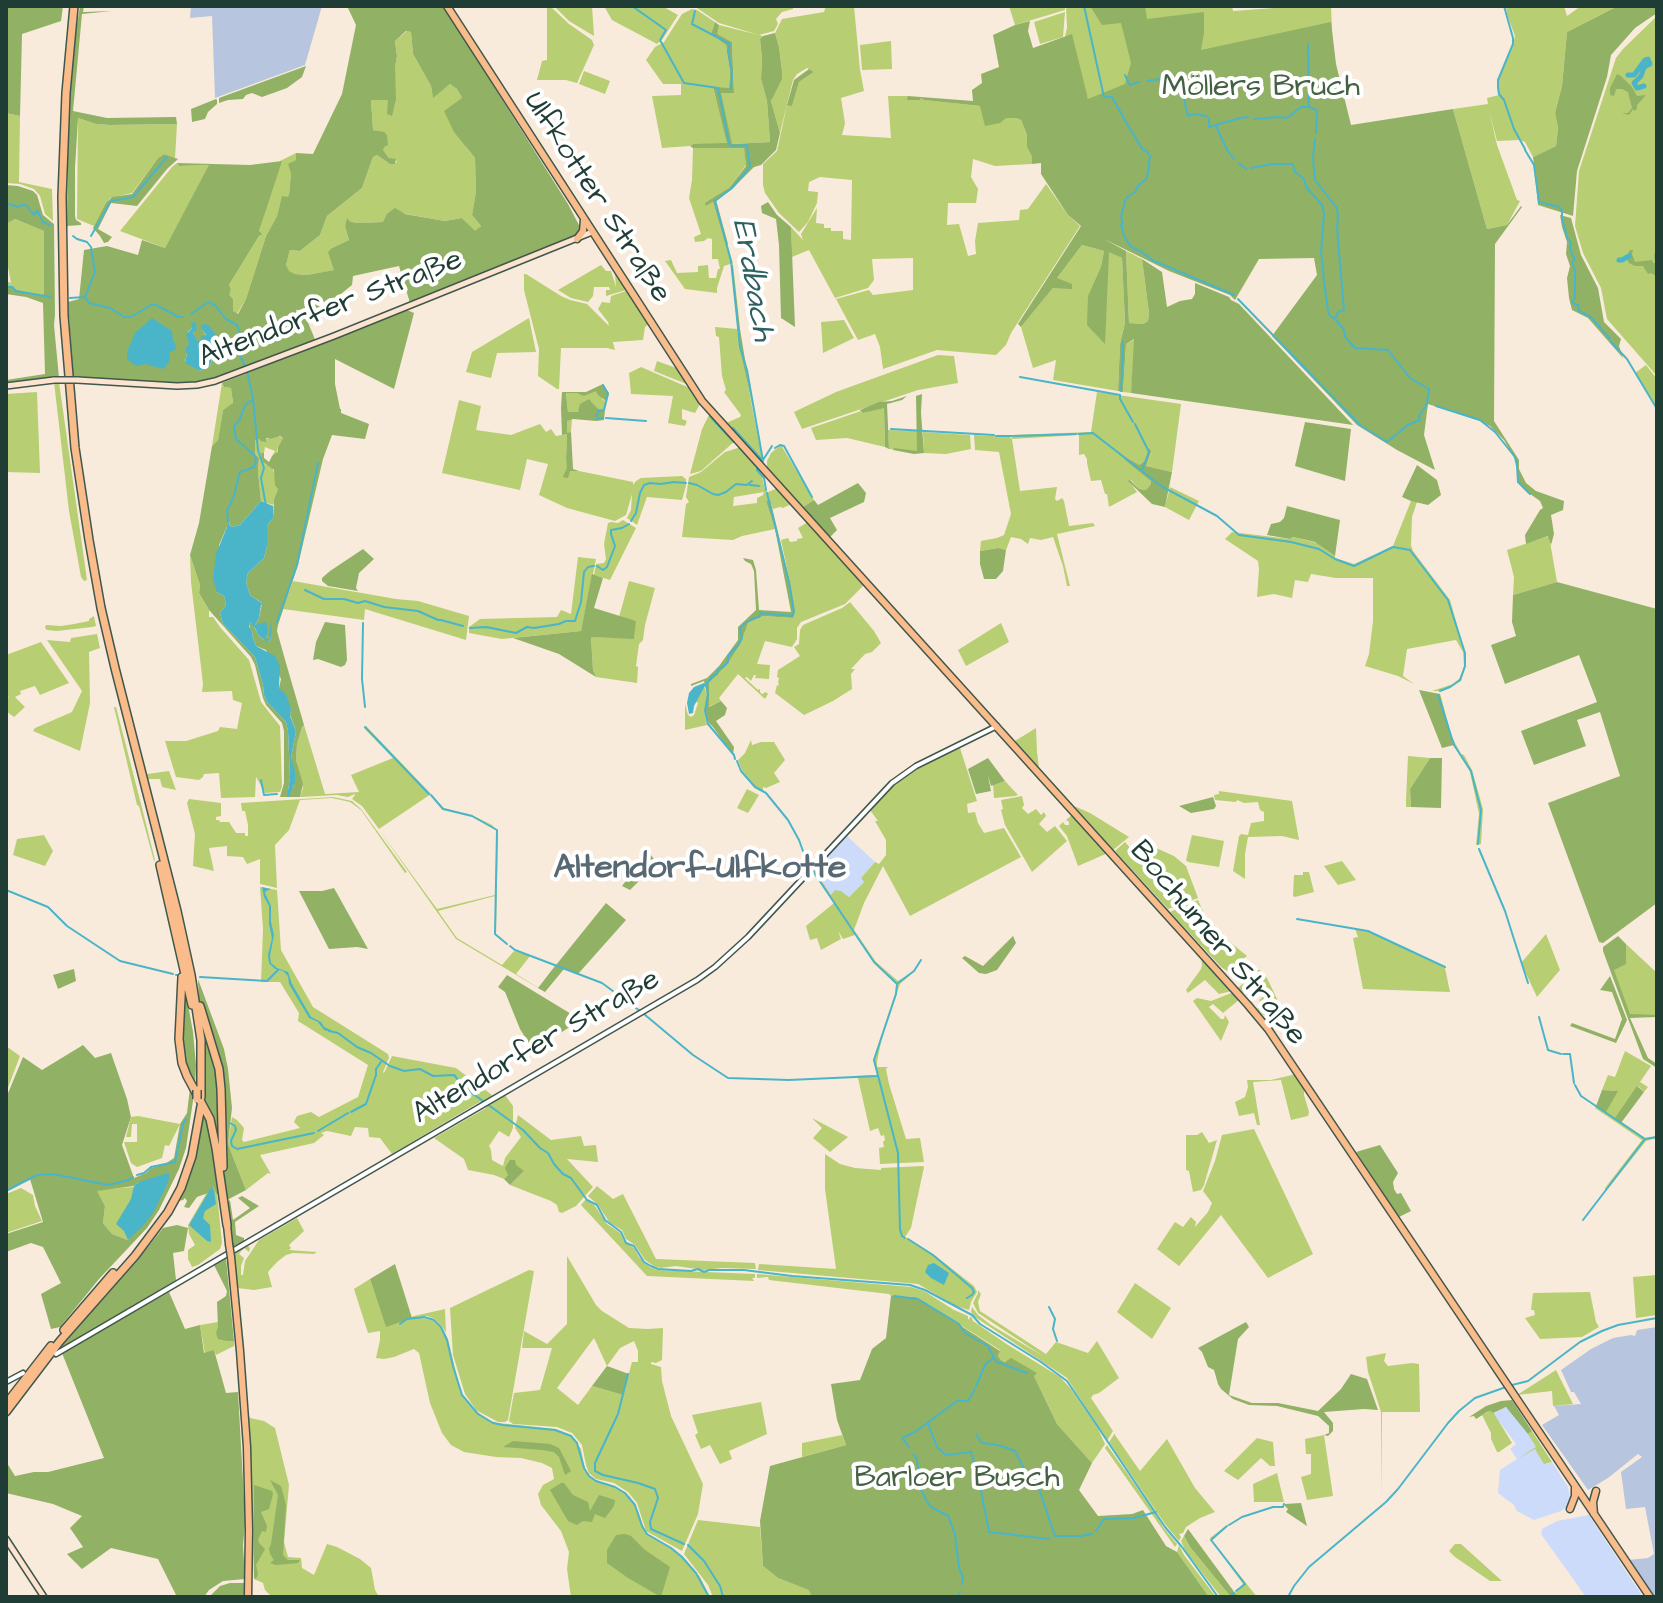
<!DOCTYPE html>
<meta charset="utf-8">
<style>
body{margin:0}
#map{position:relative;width:1663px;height:1603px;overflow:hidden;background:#f9ebdc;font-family:"Architects Daughter",sans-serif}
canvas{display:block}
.frame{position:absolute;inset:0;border:8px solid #1f3d34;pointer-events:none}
</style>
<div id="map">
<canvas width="1663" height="1603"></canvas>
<div class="frame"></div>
</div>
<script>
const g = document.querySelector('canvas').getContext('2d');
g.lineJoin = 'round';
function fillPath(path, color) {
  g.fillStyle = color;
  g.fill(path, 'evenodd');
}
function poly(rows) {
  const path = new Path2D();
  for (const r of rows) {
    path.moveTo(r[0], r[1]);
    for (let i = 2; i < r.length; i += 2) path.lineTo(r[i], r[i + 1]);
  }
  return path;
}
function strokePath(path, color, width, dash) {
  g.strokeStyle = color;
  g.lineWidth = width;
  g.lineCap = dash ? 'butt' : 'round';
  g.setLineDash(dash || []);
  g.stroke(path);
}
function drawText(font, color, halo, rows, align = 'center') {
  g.font = font + ' "Architects Daughter",sans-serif';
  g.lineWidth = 8;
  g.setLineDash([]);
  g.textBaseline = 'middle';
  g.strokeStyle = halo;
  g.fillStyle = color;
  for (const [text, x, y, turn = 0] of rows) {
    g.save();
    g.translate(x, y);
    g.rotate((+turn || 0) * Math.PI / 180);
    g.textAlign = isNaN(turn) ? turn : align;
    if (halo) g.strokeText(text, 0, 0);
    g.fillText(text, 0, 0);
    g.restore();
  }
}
fillPath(poly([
 [846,835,875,862,861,878,864,882,849,897,841,891,831,895,814,869],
 [1503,1408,1508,1408,1526,1429,1536,1447,1532,1451,1535,1449,1547,1464,1552,1462,1568,1487,1571,1503,1561,1511,1534,1520,1517,1511,1514,1505,1498,1493,1500,1470,1517,1459,1510,1449,1516,1444,1493,1413],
 [1589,1515,1594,1523,1643,1597,1586,1597,1541,1534,1542,1529,1557,1521]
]), '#ccdbf9');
fillPath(poly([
 [191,6,322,6,305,65,215,98,212,16,190,18],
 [1657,1327,1657,1597,1653,1597,1628,1560,1648,1558,1654,1554,1645,1507,1626,1509,1621,1472,1642,1457,1638,1454,1608,1478,1588,1490,1542,1425,1559,1415,1554,1406,1581,1404,1574,1392,1571,1392,1561,1370,1591,1349,1613,1338,1631,1335,1635,1336,1637,1330]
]), '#b8c5de');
fillPath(poly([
 [547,6,550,6,569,24,592,40,594,45,577,83,566,80,537,80,542,61,547,60],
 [554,6,592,6,594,36,569,21],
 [604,6,662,6,678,15,662,40,657,44,612,20],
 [697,6,793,6,793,9,782,12,776,19,778,24,774,31,759,35,719,23,697,8],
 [826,6,854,6,860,70,864,91,841,98,845,123,842,135,891,138,888,96,908,96,908,99,921,98,925,100,980,106,1006,118,1016,118,1021,120,1027,135,1027,147,1032,157,1032,164,995,166,973,159,971,177,978,189,976,203,948,203,947,225,959,224,968,256,976,254,975,241,978,223,1019,220,1020,210,1028,209,1046,184,1068,215,1080,226,1011,333,1006,345,996,355,937,350,883,369,880,347,875,334,858,340,836,299,869,290,873,295,913,290,913,258,872,259,874,280,868,288,835,298,809,250,792,257,791,227,803,240,801,234,817,208,816,223,824,224,824,228,831,228,831,231,843,231,843,239,851,240,852,180,820,177,809,182,808,191,818,192,817,203,808,222,799,232,779,213,765,193,763,185,763,164,777,151,787,105,792,105,799,82,814,72,807,68,797,74,793,80,780,133,771,101,782,71,779,47,775,33,782,19,824,12],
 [1009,6,1065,6,1065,10,1015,25],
 [1066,6,1232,6,1233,11,1302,6,1331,6,1333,53,1321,256,1088,99,1065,36,1067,28],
 [1506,6,1564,6,1567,16,1581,6,1618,6,1567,32,1562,86,1555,113,1558,128,1556,146,1533,157,1525,142,1520,140,1497,141,1489,110,1497,145,1517,200,1520,201,1507,225,1487,229,1453,109,1488,104,1487,98,1499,95,1499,77,1512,49,1515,36,1507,14],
 [692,9,697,10,715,22,711,34,726,45,730,71,729,88,713,88,728,144,693,144,690,146,662,148,652,96,681,95,681,84,663,84,646,60,655,47,664,42,682,14],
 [1065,12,1063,37,1040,44,1034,22],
 [1657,16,1657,376,1607,319,1601,288,1583,253,1575,226,1579,171,1616,58,1623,49],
 [719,25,763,36,760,39,762,58,761,79,767,101,770,142,731,144,720,93,734,92,732,42,716,34],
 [407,31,411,32,413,54,431,86,433,97,450,84,457,89,462,98,466,147,475,158,476,192,472,215,481,226,475,232,462,218,445,221,401,213,384,222,360,223,351,222,348,219,345,226,349,240,332,248,335,270,307,275,295,274,288,271,286,265,290,250,300,251,320,235,327,216,362,188,373,157,377,155,390,164,395,164,397,161,389,158,383,150,381,132,373,130,371,100,388,100,395,105,395,67,397,55,395,41],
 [891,41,892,69,862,70,860,45],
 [584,71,610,81,605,94,579,84],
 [6,113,20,116,19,182,52,189,53,221,45,214,40,196,34,189,20,184,6,183],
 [78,118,96,124,110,125,177,124,175,158,164,154,158,158,132,193,110,198,94,226,77,219],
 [744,147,746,165,729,188,706,206,713,202,733,263,724,266,717,288,717,293,685,289,665,261,671,260,677,273,698,272,698,266,708,265,709,278,716,278,718,269,720,269,718,259,712,259,712,239,708,238,704,241,695,242,694,237,701,234,689,198,692,180,693,148],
 [296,153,296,160,291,173,289,195,289,197,282,197,277,216,266,236,246,299,237,314,233,311,233,299,228,295,231,289,229,285,259,236,263,234,259,231,280,161],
 [177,163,179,166,210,165,165,248,120,231,172,167],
 [15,219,44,231,44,294,42,295,17,290,12,286,6,286,6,281,11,283,6,256,6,224],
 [1082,245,1104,251,1101,267,1088,296,1108,251,1122,258,1125,323,1120,344,1118,391,1053,380,1056,360,1033,368,1021,327,1053,288,1057,278],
 [1126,251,1142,259,1149,313,1148,321,1143,324,1129,323],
 [601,265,606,271,611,271,616,287,615,274,626,290,606,296,606,290,610,290,609,287,594,287,593,296,588,302,571,298,558,290],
 [524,274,526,274,561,296,570,300,587,304,609,326,608,322,598,309,602,302,610,303,611,296,626,291,649,324,645,327,643,340,613,342,611,335,615,350,607,348,561,348,559,389,557,389,538,376,539,349,524,290],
 [529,318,536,352,497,353,491,378,466,372,472,352],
 [844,320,854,338,823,353,821,322],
 [715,327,737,329,763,463,726,423,740,417,741,415,724,392,726,390,722,376,719,337,716,336],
 [1135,339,1131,393,1123,392,1126,344],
 [938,355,954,356,958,383,918,390,802,429,794,412,836,392],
 [657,361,679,369,689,385,654,371],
 [1646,365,1657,379,1657,407,1635,373],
 [641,367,692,389,701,402,695,413,682,409,682,419,687,421,685,426,668,423,673,396,631,394,629,373],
 [54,382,59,382,87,580,84,581,81,577,69,511],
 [222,383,224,387,231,388,233,404,223,410,218,440,212,446],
 [597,390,603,400,606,401,605,410,598,410,591,401,580,408,578,412,568,412,566,392,588,392],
 [37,392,40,473,6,472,6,394],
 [1097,392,1181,404,1172,472,1146,466,1151,453,1148,452,1145,461,1139,465,1134,464,1151,481,1151,484,1146,490,1139,489,1131,480,1129,481,1137,492,1109,507,1107,494,1105,494,1101,480,1091,481,1087,463,1087,459,1084,454,1079,455,1079,435,1012,439,1012,435,1091,432],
 [459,400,481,406,476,430,511,435,540,424,546,432,551,429,556,436,567,434,567,421,572,419,571,432,567,434,566,459,568,467,565,471,579,471,633,482,633,485,636,481,641,478,682,476,686,479,686,486,682,500,647,497,637,525,627,518,631,510,632,494,626,515,615,521,567,508,539,495,548,464,527,459,520,490,442,473],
 [884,407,885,447,847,438,816,440,811,428,861,411,863,413],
 [709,415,712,415,735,441,701,471,690,474,702,429],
 [888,430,917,431,917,452,889,449],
 [923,432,970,435,971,449,946,454,924,453],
 [974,435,1010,437,1012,439,1020,491,1057,487,1055,499,1057,501,1062,498,1064,501,1069,526,1093,523,1095,526,1057,534,1070,586,1067,586,1063,566,1053,537,1041,540,1030,538,1028,544,1021,539,1011,537,1006,550,998,548,980,551,981,541,997,538,1004,535,1011,514,999,452,975,450],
 [278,436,283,438,278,447,277,454,272,456,275,451,265,447,264,453,261,453,265,464,271,466,275,474,278,489,273,505,261,501,258,471,259,458,255,454,255,440,256,438,271,439],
 [781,445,814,500,803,507,767,467,767,461,771,453],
 [741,447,760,469,765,490,768,492,778,488,791,504,783,508,780,507,773,509,770,500,766,501,775,529,742,536,733,540,682,537,686,504,689,502,686,497,689,477,701,472,725,452],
 [764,492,763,495,757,498,757,503,733,506,734,497],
 [1170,487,1199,501,1189,520,1165,507],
 [1411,501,1417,502,1412,517,1411,545,1413,551,1450,600,1465,653,1466,666,1461,681,1450,688,1440,691,1432,691,1453,684,1459,679,1462,674,1464,666,1463,652,1456,640,1407,649,1403,676,1414,684,1398,676,1365,666,1369,654,1373,621,1373,578,1336,578,1311,574,1308,582,1295,580,1292,598,1274,594,1257,597,1259,569,1258,561,1225,539,1232,532,1290,539,1293,537,1317,543,1335,556,1335,558,1354,564,1393,546],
 [623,520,636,528,610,580,594,575,596,564,604,563,606,559,604,544,608,523,611,522,618,523],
 [808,522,864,585,845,604,801,622,797,628,797,639,792,647,765,641,757,664,770,665,769,679,755,678,756,675,754,675,751,681,747,677,745,678,758,690,760,689,760,692,762,694,766,692,768,694,765,699,738,674,719,698,721,701,708,707,708,684,726,666,748,623,763,616,793,618,790,582,781,540,788,538,790,542,797,541,797,539,803,538,798,528],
 [1549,536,1557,582,1513,595,1514,577,1507,550],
 [190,555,200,585,199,593,209,610,209,617,213,617,220,627,249,660,261,702,280,726,282,787,280,792,265,793,256,777,255,797,221,798,219,773,204,774,203,777,199,780,176,777,165,741,186,741,218,731,220,727,237,729,242,703,233,700,232,691,202,692,203,684,191,582],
 [578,557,596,559,581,631,502,639,469,633,469,627,480,619,557,617,561,610,571,614],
 [293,581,396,599,418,601,469,616,466,640,365,609,364,620,283,609],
 [629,581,655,588,645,625,643,640,639,644,636,666,638,667,637,683,596,677,593,670,591,637,634,638,635,621,619,617],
 [850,602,874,631,881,643,872,652,865,654,851,669,855,669,851,674,852,689,833,701,804,715,775,693,777,685,778,686,779,684,778,683,779,678,777,677,778,670,800,656,794,647,799,644,800,630,803,625,842,608],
 [94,616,96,626,92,627,57,631,47,630,45,628,46,625,61,626,74,624,89,621,89,619],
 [1001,623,1009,642,966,666,958,650],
 [97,634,100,648,89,652,90,703,80,751,33,731,35,728,72,712,82,691,47,640,70,642,71,638],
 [41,642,69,683,40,695,35,686,20,691,21,694,15,697,25,707,14,717,6,711,6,700,9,697,6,695,6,655],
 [704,686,707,694,704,711,707,725,685,730,685,704,688,715,691,717,694,715,698,703,696,702],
 [114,707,116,707,141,804,155,860,154,861,139,806,137,805],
 [304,725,325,794,359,792,351,775,393,758,364,728,366,726,431,794,379,829,362,806,352,799,355,795,355,794,348,797,337,795,300,797,303,788,296,760,297,744,302,727],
 [1036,728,1037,752,1039,768,1015,741],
 [1452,737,1461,754,1464,755,1472,770,1483,809,1481,844,1476,845,1479,814,1470,772,1454,745],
 [751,740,752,745,761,742,774,742,785,760,774,773,780,782,766,788,763,787,763,791,755,787,742,770,738,760,745,753],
 [960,748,977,801,967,804,968,813,975,812,978,823,984,833,1004,828,1021,857,910,916,883,866,864,903,854,930,876,962,898,981,916,970,900,984,883,1032,877,1062,877,1067,888,1067,886,1069,889,1084,906,1139,920,1138,924,1162,880,1164,879,1148,884,1147,883,1142,885,1140,884,1135,881,1136,878,1128,870,1131,858,1078,855,1076,877,1075,873,1060,895,994,897,984,876,965,855,935,843,939,838,931,841,939,821,950,817,938,810,940,806,926,834,903,812,871,814,869,831,895,835,890,841,891,849,897,864,882,861,878,875,862,879,864,886,855,886,840,875,821,878,821,870,810,896,783,913,771],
 [1408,756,1430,758,1410,789,1411,807,1406,807,1406,800],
 [169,771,176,790,162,787,160,779,148,779,147,774],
 [1005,781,1018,795,1015,796,994,798,993,785],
 [747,789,759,795,748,813,737,808],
 [1219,791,1292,801,1299,840,1282,836,1248,837,1245,854,1245,879,1233,871,1239,836,1241,834,1248,835,1251,823,1264,821,1264,812,1260,810,1258,802,1244,803,1237,800,1236,802,1215,800,1214,795,1219,794],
 [431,795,444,808,472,815,492,825,498,832,496,934,495,896,438,911,457,938,502,965,514,951,530,956,516,974,555,998,456,939,380,831,437,909,495,895,497,831,491,826,472,816,443,809],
 [1022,796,1024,805,1022,808,1028,814,1036,809,1041,815,1044,812,1046,816,1039,824,1047,832,1055,826,1067,841,1032,872,1005,825,1001,810,1003,809,1001,800],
 [333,797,352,801,361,809,407,872,405,873,361,810,350,802,332,798,300,800,289,830,275,845,277,888,260,884,260,859,247,864,243,857,227,856,227,846,209,848,214,871,193,866,195,834,187,803,189,799,221,803,221,816,216,817,216,820,219,820,220,822,229,822,236,833,245,833,245,836,248,836,248,825,245,811,242,811,241,803],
 [1074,806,1090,813,1129,837,1113,850],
 [1072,815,1108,853,1078,866,1067,836,1059,826,1063,822,1065,825,1069,825,1069,822,1066,820],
 [44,835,53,851,45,866,13,855,17,839],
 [1192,835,1224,841,1219,867,1188,862,1186,860],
 [1125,842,1139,858,1144,854,1138,849,1145,843,1174,856,1186,866,1198,898,1168,909,1115,851],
 [1342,861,1356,880,1338,885,1324,866],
 [1303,872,1309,872,1314,892,1295,897,1293,896,1294,875,1303,875],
 [260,887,277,890,281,950,313,1007,388,1054,389,1058,383,1072,384,1073,392,1056,456,1068,492,1095,491,1098,482,1103,480,1102,476,1104,392,1154,380,1138,369,1137,368,1128,355,1127,351,1136,327,1131,321,1133,324,1135,314,1143,260,1155,271,1174,268,1173,246,1190,228,1144,232,1117,237,1120,244,1128,242,1140,244,1142,300,1128,294,1122,297,1116,311,1112,319,1117,358,1097,368,1065,298,1021,299,1013,280,982,261,982,263,929],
 [1198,900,1206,918,1213,928,1247,956,1227,971,1221,967,1170,912],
 [1355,929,1368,931,1445,968,1450,992,1363,989,1353,938,1358,937],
 [1546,934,1560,970,1537,997,1521,963],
 [1626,944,1657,973,1657,1015,1630,1015,1613,969,1626,963],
 [1201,956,1232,991,1219,994,1205,980,1188,993,1186,990,1201,969,1202,965],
 [1258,970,1260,970,1267,978,1280,1005,1272,1014,1263,1015,1257,1009,1262,1006,1259,1000,1264,996,1255,985,1243,993,1238,988],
 [1234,992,1240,999,1223,1013,1213,1004,1209,1007,1221,1019,1224,1019,1225,1015,1229,1022,1221,1041,1193,1001,1197,998,1211,1001],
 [6,1046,20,1056,6,1093],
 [1625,1051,1651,1066,1640,1082,1648,1087,1644,1092,1638,1086,1616,1118,1645,1138,1657,1136,1657,1138,1646,1141,1606,1191,1605,1188,1642,1140,1595,1108,1596,1106,1606,1111,1617,1091,1602,1090,1608,1075,1615,1077],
 [1296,1074,1304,1086,1304,1095,1309,1112,1308,1116,1291,1120,1281,1080,1253,1082,1260,1125,1257,1125,1254,1113,1239,1116,1235,1102,1245,1097,1248,1087,1247,1080,1271,1080],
 [505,1095,513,1106,513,1128,509,1137,499,1131,489,1146,491,1150,492,1160,503,1166,505,1158,521,1137,515,1128,518,1115,551,1140,581,1136,584,1146,596,1145,598,1162,567,1159,593,1187,576,1206,562,1213,559,1212,557,1205,551,1201,510,1185,523,1172,508,1175,504,1179,494,1175,468,1170,464,1159,434,1138,486,1108,486,1107],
 [138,1116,180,1124,169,1146,165,1145,162,1158,137,1167,131,1163,124,1142,137,1142,137,1124,132,1124,131,1137,126,1137,131,1117],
 [812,1118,848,1137,830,1152,813,1138,822,1128],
 [1254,1129,1313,1254,1268,1278,1221,1215,1179,1266,1157,1249,1175,1222,1183,1227,1191,1217,1196,1222,1195,1227,1208,1212,1212,1203,1203,1191,1215,1161,1222,1135],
 [1202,1132,1209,1143,1217,1140,1204,1185,1201,1190,1193,1192,1189,1171,1186,1170,1186,1135,1197,1135],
 [825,1154,840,1164,855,1168,881,1170,881,1168,923,1166,924,1167,911,1228,905,1237,933,1254,974,1286,977,1292,971,1302,969,1310,956,1306,918,1284,758,1270,759,1264,836,1269,825,1189],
 [213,1182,216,1182,222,1243,220,1249,198,1265,192,1267,188,1259,188,1250,195,1245,189,1234,188,1225],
 [597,1186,613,1199,623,1194,656,1259,755,1263,756,1269,722,1268,703,1270,676,1266,660,1268,654,1266,645,1260,635,1245,626,1239,622,1230,610,1223,598,1205,588,1196],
 [134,1187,135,1203,128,1240,112,1234,103,1223,105,1206,96,1190],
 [21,1188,33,1195,35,1206,42,1221,6,1233,6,1194],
 [586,1199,595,1206,607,1224,620,1233,624,1241,634,1248,639,1257,650,1267,657,1270,755,1274,755,1278,752,1278,754,1281,647,1276,581,1205],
 [297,1218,304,1231,289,1245,291,1248,289,1250,317,1252,314,1254,293,1253,286,1255,277,1262,268,1272,272,1287,254,1290,237,1288,234,1252,245,1246,247,1245,250,1248,249,1252,244,1248,239,1254,244,1258,241,1266,241,1275,243,1275,245,1261,259,1240],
 [567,1256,596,1305,602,1311,629,1328,647,1329,663,1328,662,1360,656,1363,651,1362,651,1364,661,1367,662,1381,671,1416,703,1484,698,1514,682,1551,646,1531,637,1503,628,1492,614,1483,596,1479,589,1473,586,1465,582,1445,572,1433,557,1427,513,1424,509,1421,514,1393,540,1390,552,1348,522,1348,524,1331,547,1344,567,1324],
 [594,1338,607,1366,620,1348,634,1341,638,1351,638,1362,632,1362,623,1395,592,1386,578,1405,557,1388],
 [529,1270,534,1271,508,1420,505,1422,498,1422,476,1410,465,1394,453,1355,450,1308],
 [757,1274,911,1287,924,1291,954,1310,968,1316,968,1320,971,1316,973,1321,1008,1345,1060,1377,1071,1389,1098,1429,1105,1444,1092,1463,1057,1424,1034,1376,1036,1373,1001,1360,998,1356,1000,1350,916,1297,891,1296,889,1294,769,1280,768,1277,757,1278],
 [1657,1275,1657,1315,1636,1318,1633,1277],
 [370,1279,386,1326,414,1316,445,1309,446,1333,442,1326,435,1319,427,1316,418,1317,434,1321,443,1330,448,1339,458,1381,464,1399,473,1409,491,1421,498,1423,556,1429,571,1435,581,1449,585,1469,591,1477,597,1481,616,1487,630,1497,638,1511,645,1531,650,1536,671,1547,681,1555,700,1577,710,1597,571,1597,567,1569,569,1552,561,1531,541,1505,538,1494,543,1485,554,1479,552,1468,542,1463,521,1458,496,1457,464,1452,451,1445,442,1433,430,1403,419,1353,414,1349,394,1357,384,1359,376,1358,380,1340,380,1331,368,1333,354,1289],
 [1135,1283,1171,1308,1152,1339,1117,1312],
 [978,1290,981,1294,978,1302,980,1311,1046,1354,1056,1342,1088,1353,1097,1341,1119,1378,1099,1393,1093,1395,1091,1398,1113,1431,1107,1441,1067,1378,975,1317,971,1312,972,1307,978,1315,991,1325,1043,1356,978,1313,973,1303,978,1293],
 [1590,1292,1596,1322,1599,1327,1582,1337,1540,1339,1525,1318,1535,1315,1534,1310,1531,1310,1533,1293],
 [218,1322,218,1327,227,1341,234,1341,234,1346,216,1355,214,1350,205,1354,200,1325],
 [1386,1353,1384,1361,1388,1366,1412,1363,1419,1364,1420,1412,1382,1412,1382,1499,1381,1412,1368,1372,1366,1357],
 [1556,1370,1573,1404,1553,1406,1552,1391,1517,1395],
 [761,1402,767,1434,729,1451,732,1459,720,1464,710,1445,701,1449,695,1435,698,1433,692,1415],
 [1492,1410,1512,1443,1499,1452,1497,1452,1491,1439,1491,1433,1482,1415],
 [248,1414,250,1418,264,1421,275,1428,289,1485,284,1542,288,1557,301,1558,302,1568,314,1575,327,1544,337,1547,360,1559,371,1568,375,1590,379,1597,272,1597,265,1590,263,1583,254,1579],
 [1532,1431,1552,1462,1544,1464,1535,1449,1517,1459,1536,1447,1528,1434],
 [1115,1433,1115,1435,1140,1471,1167,1439,1195,1488,1215,1512,1200,1518,1186,1527,1183,1533,1179,1534,1181,1537,1179,1541,1165,1524,1109,1442],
 [842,1435,846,1445,802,1457,802,1443],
 [1324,1435,1333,1496,1307,1500,1301,1477,1311,1474,1311,1454,1306,1454,1305,1439],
 [1257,1438,1273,1442,1275,1466,1270,1466,1261,1458,1238,1480,1224,1471],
 [1107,1445,1158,1517,1163,1527,1177,1544,1175,1547,1105,1448],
 [1277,1473,1284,1502,1254,1502,1253,1484],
 [698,1520,760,1527,763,1566,778,1578,810,1590,811,1595,810,1597,713,1597,708,1585,684,1554],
 [1227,1525,1212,1540,1257,1597,1240,1597,1235,1593,1243,1584,1210,1538],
 [1184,1536,1190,1547,1231,1597,1221,1597,1186,1552,1181,1541],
 [1455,1544,1461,1544,1502,1581,1490,1581,1455,1557,1449,1551],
 [1179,1545,1184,1555,1216,1597,1209,1597,1177,1552]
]), '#b7ce73');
fillPath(poly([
 [6,6,63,6,61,21,22,34,20,116,6,113],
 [80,6,84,6,83,12,112,11,82,14,73,111,107,118,176,117,177,124,110,125,96,124,78,118,75,168,75,216,76,220,81,223,81,225,67,226,68,120,73,50],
 [347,6,443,6,568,204,581,229,578,234,410,303,399,266,353,276,352,285,332,301,321,302,320,310,296,310,297,314,307,320,316,342,312,341,222,377,205,382,185,384,73,377,68,302,79,299,84,250,107,246,138,255,142,240,165,248,209,165,179,166,177,163,250,165,282,161,259,231,263,234,259,236,229,285,231,289,229,295,233,299,233,311,238,314,246,299,266,236,277,216,282,196,288,197,289,195,291,173,288,164,296,160,296,153,313,154,342,94,356,25],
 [406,31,411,32,413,54,431,86,433,98,450,84,457,89,462,98,444,111,454,132,475,158,476,192,472,215,481,226,475,231,462,218,445,221,405,214,395,208,387,214,383,222,360,223,351,222,347,218,345,226,349,240,332,248,328,252,334,270,307,275,295,274,289,271,286,265,290,250,300,251,320,235,327,216,362,188,373,157,377,155,390,164,395,164,396,159,389,158,383,150,384,147,388,145,387,135,384,132,373,130,371,100,388,100,387,114,392,116,396,99,395,67,397,56,395,41],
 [192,328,194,336,198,341,191,352,191,360,196,361,202,352,206,336,203,330,216,347,210,366,200,371,185,362,189,344,188,332],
 [1090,6,1145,6,1147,19,1204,12,1204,33,1201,50,1331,22,1336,64,1351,125,1453,109,1487,229,1507,225,1521,206,1522,207,1495,244,1494,421,1519,460,1519,469,1526,483,1536,491,1564,501,1563,510,1551,515,1554,534,1551,545,1548,536,1526,544,1525,535,1540,510,1543,508,1540,501,1526,491,1519,483,1517,476,1517,463,1504,440,1490,426,1480,421,1428,404,1424,435,1435,470,1397,450,1357,425,1272,336,1317,275,1314,258,1259,259,1235,300,1230,295,1169,271,1104,239,1126,251,1129,323,1143,324,1148,321,1149,313,1142,259,1162,272,1167,307,1180,301,1192,299,1195,294,1195,283,1229,297,1231,300,1239,304,1353,425,1131,393,1134,339,1126,344,1123,392,1118,391,1120,344,1125,323,1122,258,1109,252,1105,344,1087,325,1088,296,1101,267,1104,251,1082,245,1057,278,1072,284,1072,289,1053,288,1021,327,1018,324,1081,226,1068,215,1041,174,1041,163,1032,164,1032,157,1027,147,1027,135,1021,120,1016,118,1006,118,1000,123,985,126,980,106,924,100,921,98,920,100,907,100,908,96,973,101,972,90,982,83,981,74,999,67,993,35,1015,25,1030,21,1028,31,1033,48,1072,34,1088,99,1125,84,1131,63,1121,23,1102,25],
 [1618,6,1657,6,1657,13,1635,28,1611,55,1607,77,1577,171,1573,216,1538,205,1533,157,1556,146,1558,128,1555,113,1562,86,1567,32],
 [715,22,719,25,717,34,732,42,734,93,721,93,732,144,770,142,767,101,761,79,762,58,760,39,763,36,775,33,779,47,782,71,782,79,771,101,780,133,776,150,761,165,754,167,731,190,716,200,728,244,726,245,713,202,706,206,705,203,729,188,746,166,744,148,693,148,690,146,693,144,727,143,713,87,729,88,730,71,726,45,711,34],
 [306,66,302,77,287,88,262,97,252,93,246,95,243,99,228,100,219,103,219,98],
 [809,69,814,72,799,82,792,106,787,105,794,80],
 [1617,74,1621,76,1632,87,1637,96,1646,95,1637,105,1637,109,1634,111,1633,109,1629,115,1622,113,1628,113,1632,108,1628,92,1622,89,1616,89,1614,96,1610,95,1610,88],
 [216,99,217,100,217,104,208,112,205,119,192,122,191,109],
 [164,154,178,159,167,169,137,206,111,203,98,229,112,237,108,242,104,243,100,236,93,228,106,203,112,197,132,194,158,158],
 [6,185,18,186,33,191,37,195,43,215,54,224,55,315,54,325,59,378,6,384,6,380,45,374,43,303,26,297,6,294,6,286,12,286,17,290,42,295,44,294,44,231,15,219,6,224],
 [768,202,777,215,791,227,795,327,781,318,779,245,776,219,762,213,761,206],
 [1560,215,1571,218,1581,255,1598,288,1604,322,1621,339,1619,346,1623,358,1588,318,1572,310,1569,298,1567,278,1570,266,1566,254,1567,242,1562,227],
 [1630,250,1633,250,1632,254,1635,262,1652,260,1653,263,1655,263,1654,254,1657,255,1656,276,1651,273,1648,274,1643,266,1635,266,1629,263,1626,257],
 [731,265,733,265,740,329,753,408,740,349],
 [407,310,414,313,394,389,335,359,335,384,340,409,341,409,341,413,369,424,365,439,332,435,323,459,298,565,278,625,277,631,286,663,304,725,302,727,297,744,296,760,303,784,300,797,280,797,284,783,284,731,282,723,266,705,263,698,255,665,251,657,209,610,199,593,200,585,190,555,199,523,212,446,218,440,223,410,233,403,231,388,224,387,222,383],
 [280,436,283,438,278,447,278,452,272,456,269,462,264,458,264,453,261,453,263,462,274,470,275,485,278,489,274,500,273,518,267,526,267,546,264,558,248,573,246,582,250,595,262,603,259,618,255,625,267,632,266,639,269,639,271,631,272,637,269,641,263,639,258,635,253,624,249,622,250,629,253,632,252,635,256,646,266,650,281,679,279,688,291,709,290,715,296,731,291,758,294,785,289,794,288,791,290,777,288,731,286,722,267,702,264,695,263,685,255,657,223,624,220,613,226,605,225,600,224,596,217,592,219,545,229,522,231,527,240,525,261,501,258,471,259,458,255,454,255,440,259,439,261,441,266,442,266,438,271,439],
 [603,384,609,393,606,401,598,395,596,391,584,396,577,393,566,393,568,412,578,412,580,404,589,399,598,409,605,410,604,420,596,421,573,419,567,421,567,433,571,432,573,469,579,471,570,471,568,478,563,477,567,467,566,459,567,434,562,435,561,408,562,392,586,392],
 [922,394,921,413,924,453,914,454,893,450,894,448,917,451,916,396],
 [907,396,902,400,887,404,889,449,885,447,884,408,863,413,860,410,879,402,892,401],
 [1305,422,1351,429,1345,481,1295,466],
 [1149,448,1151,452,1146,466,1172,472,1165,507,1152,504,1128,481,1130,480,1139,489,1146,490,1151,484,1151,481,1124,459,1125,457,1139,465,1145,461],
 [1417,465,1437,480,1441,495,1428,505,1411,501,1402,497],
 [858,483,866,493,864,502,830,518,837,530,830,537,803,507,814,500,818,505],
 [770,499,790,582,795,612,793,618,763,616,748,623,740,644,726,666,709,683,709,707,721,701,727,708,725,715,716,721,734,747,733,755,713,727,709,723,704,711,707,694,704,681,691,686,691,684,707,678,719,666,738,640,738,627,756,610,754,571,751,564,745,561,743,558,753,560,756,570,759,610,791,612,775,529,766,501],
 [1287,506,1340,520,1335,556,1315,542,1293,537,1290,539,1267,535,1271,524,1280,522,1284,518],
 [998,548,1006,550,1003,571,996,579,984,579,980,564,980,551],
 [363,549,374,559,359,573,356,588,358,591,328,586,322,581,322,578,330,571],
 [592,574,603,578,594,608,636,621,634,639,591,637,593,670,596,677,559,654,513,638,581,631],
 [1557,582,1657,609,1657,903,1603,943,1599,942,1548,803,1620,776,1600,712,1577,720,1586,746,1534,765,1521,731,1597,702,1579,655,1505,684,1491,645,1516,636,1512,622,1513,595],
 [325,622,345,625,347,660,345,665,341,667,318,659,313,660,316,642],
 [1419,690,1440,694,1454,745,1442,748],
 [988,758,1005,781,991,786,988,775,991,791,976,794,968,769],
 [1430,758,1442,758,1441,808,1411,807,1410,789],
 [1213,797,1216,806,1214,809,1191,813,1179,806],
 [650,854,654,859,652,866,638,882,630,890,622,886,644,857],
 [334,888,368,949,357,947,329,949,299,891,322,891],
 [606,903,626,920,578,974,556,965],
 [1013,936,1016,943,997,970,986,974,979,973,962,958,965,956,983,966],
 [1618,936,1626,944,1626,964,1614,970,1630,1014,1657,1015,1657,1017,1630,1018,1648,1058,1657,1064,1657,1068,1643,1059,1603,951,1603,947],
 [555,966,564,969,545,992,538,988],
 [74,969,76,981,58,989,53,975],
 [507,975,581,1020,533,1050,520,1029,505,992,498,987],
 [1610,976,1627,1020,1616,1043,1570,1026,1572,1023,1615,1039,1622,1019,1612,992,1600,990],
 [183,977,193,1032,196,1065,195,1088,181,1052],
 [198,979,224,1049,228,1069,232,1108,228,1144,246,1190,227,1200,216,1193,213,1186,211,1192,197,1197,189,1208,184,1207,187,1201,185,1198,183,1200,179,1201,190,1175,198,1142,203,1111],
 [83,1045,95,1058,111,1053,127,1099,131,1117,122,1145,134,1178,146,1173,151,1168,165,1164,174,1158,180,1124,187,1113,190,1088,194,1094,186,1148,179,1169,159,1210,147,1228,99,1279,60,1327,51,1329,41,1294,61,1283,43,1247,31,1243,6,1252,6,1234,43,1222,30,1179,6,1191,6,1098,23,1057,42,1070],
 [139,1182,166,1187,128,1240,112,1234,103,1223,105,1206,97,1191,134,1186],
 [1637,1086,1644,1092,1621,1123,1615,1118],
 [1602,1090,1618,1091,1606,1112,1596,1106],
 [1380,1145,1398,1173,1393,1182,1394,1189,1397,1194,1401,1193,1411,1211,1399,1217,1356,1152],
 [510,1160,515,1160,516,1165,524,1171,510,1185,504,1179,508,1175,505,1168],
 [242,1196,259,1206,235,1222,236,1235,244,1238,244,1241,233,1247,228,1202,230,1200,233,1220,250,1208,238,1198],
 [177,1225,188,1228,184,1251,173,1253,176,1280,64,1348,62,1345,136,1262,163,1228],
 [226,1258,234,1341,227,1341,218,1339,216,1333,218,1327,217,1302,226,1296,227,1291,214,1265],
 [395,1264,412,1318,386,1327,370,1279],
 [169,1292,185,1329,200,1325,204,1353,214,1350,226,1393,238,1392,244,1499,245,1524,243,1545,245,1579,223,1581,209,1590,204,1597,177,1597,158,1559,111,1548,82,1569,67,1554,83,1547,70,1528,82,1516,53,1504,6,1493,7,1463,15,1476,34,1472,48,1472,104,1458,62,1353],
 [891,1296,916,1297,1000,1351,998,1356,1001,1360,1005,1362,1011,1358,1037,1373,1034,1376,1057,1424,1092,1463,1079,1490,1098,1516,1132,1514,1143,1510,1166,1546,1177,1552,1209,1597,810,1597,811,1595,809,1590,778,1578,763,1566,760,1521,770,1466,846,1445,837,1420,831,1384,860,1380,872,1349,886,1338],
 [1246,1322,1249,1327,1238,1339,1229,1395,1252,1403,1278,1403,1318,1411,1341,1389,1351,1374,1367,1379,1378,1410,1364,1409,1324,1412,1333,1423,1333,1431,1328,1436,1324,1435,1329,1433,1329,1426,1318,1416,1277,1406,1249,1405,1233,1399,1221,1389,1218,1384,1214,1370,1208,1367,1202,1352,1198,1348],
 [607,1366,629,1374,623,1395,592,1386],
 [1512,1400,1532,1431,1528,1434,1506,1407,1493,1413,1491,1411,1487,1412,1476,1419,1474,1416,1469,1417,1486,1406,1501,1401],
 [513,1441,550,1444,559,1448,571,1471,565,1475,559,1457,554,1452,542,1450,503,1447],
 [270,1480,281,1486,286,1505,283,1555,288,1560,300,1560,298,1563,276,1565,270,1563,274,1560,270,1554,269,1548,271,1544,278,1495],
 [561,1483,564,1483,573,1495,588,1502,590,1511,599,1495,615,1500,614,1506,605,1518,595,1514,592,1522,583,1521,577,1525,568,1521,550,1490],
 [254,1485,272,1491,273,1494,269,1509,261,1512,267,1526,266,1532,262,1531,258,1540,259,1543,265,1549,256,1565,258,1574,256,1579,254,1577],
 [1301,1503,1307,1526,1286,1512,1288,1509,1285,1506,1285,1504],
 [1188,1529,1235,1593,1240,1597,1231,1597,1190,1547,1184,1536],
 [625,1534,631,1536,645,1550,670,1567,661,1597,628,1578,607,1563,607,1550,616,1535],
 [230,1583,245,1583,244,1597,209,1597,220,1586]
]), '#91b165');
fillPath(poly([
 [152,318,172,331,173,341,176,344,175,350,170,352,169,362,163,369,145,364,138,366,133,364,127,359,127,352,135,333],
 [195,322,197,329,193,333,194,335,198,341,201,340,201,337,206,335,203,330,201,329,201,325,204,324,208,325,217,336,217,341,210,366,200,371,185,363,187,353,185,349,189,344,186,335,192,328,191,323],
 [261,501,273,506,273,518,267,526,267,546,264,558,248,573,246,582,250,595,263,604,261,605,259,618,255,625,266,622,268,630,266,639,269,639,271,621,272,637,269,641,266,641,258,635,255,628,250,622,249,627,253,632,252,635,256,646,275,656,280,666,279,688,286,694,291,709,290,716,296,731,291,758,295,772,295,782,289,797,287,797,290,777,288,731,286,722,267,702,264,695,263,685,255,657,223,624,220,613,226,605,225,600,224,596,217,592,213,579,216,554,227,527,228,521,231,527,240,525],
 [704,683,706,684,694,706,693,713,689,714,687,703,689,693,694,687],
 [262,887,271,889,266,891,265,893,271,906,271,922,274,935,270,956,271,963,277,968,288,972,292,984,311,1017,321,1022,324,1027,331,1030,332,1032,324,1030,318,1022,309,1018,289,984,288,976,283,971,275,969,269,963,268,955,272,938,269,924,269,906,264,897],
 [168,1173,170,1175,166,1187,153,1213,142,1227,128,1240,124,1231,116,1224,131,1199,134,1186,139,1182],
 [212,1186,214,1190,216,1204,205,1211,203,1218,210,1225,211,1242,207,1241,189,1225],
 [934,1263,949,1273,944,1285,931,1278,925,1272,928,1265]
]), '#4ab5c8');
strokePath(poly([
 [632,6,666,30,660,40,684,83,718,88,729,143,731,146,747,145,750,167,732,188,715,201,731,261,740,347,747,370,763,461],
 [1084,6,1104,97,1112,97,1127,124,1143,150,1146,150,1150,156,1147,178,1137,187,1135,192,1126,198,1121,217,1123,224,1121,224,1124,236,1131,247,1142,252,1152,260,1234,295],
 [1504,6,1513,38,1513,44,1498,80,1498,88,1499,94,1504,100,1514,129,1525,149],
 [696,7,697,6],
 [695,11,692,24,730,44,728,51,732,73,731,89],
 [1308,44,1309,107,1317,110,1316,133],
 [1125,75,1130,85,1139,82],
 [1147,81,1160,79,1171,81,1175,85,1181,86,1188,116,1195,114,1206,116,1209,119,1209,127,1240,118,1248,117],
 [1254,119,1279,117,1287,118,1301,107,1309,107],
 [1216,126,1227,150,1234,159],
 [1525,150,1534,165,1539,202,1559,207,1562,211,1562,218,1567,237,1571,243,1570,249,1575,260,1572,262,1575,271,1575,298,1572,301,1572,303,1578,305,1579,311,1591,317,1610,339],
 [1239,163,1246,169],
 [1251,168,1272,164,1293,164,1295,172,1304,179,1307,188,1322,205,1324,214,1321,251,1324,281,1328,311,1330,316,1334,318],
 [6,203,18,207,22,205,26,205,34,215,37,210,43,222,50,225],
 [73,236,77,239,87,242,91,247,95,272,85,297,89,303,110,308,124,317,131,317,151,305,156,305,179,317,183,317],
 [91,236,111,201,133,197,167,157],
 [6,287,12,287,16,291,51,297],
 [70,298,85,297],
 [1238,299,1360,425,1387,442,1408,425,1420,420,1419,416,1427,404,1429,389,1410,378,1388,350,1355,348,1345,337,1344,330,1335,319,1338,312,1344,310,1337,228,1338,217,1337,208,1315,180,1313,158,1315,139],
 [191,314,208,302,215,305,226,319,237,325,239,330,241,341,239,348,240,355,247,371,253,399,258,450,264,468,261,478,266,506],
 [1611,342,1627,359,1657,409],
 [1122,373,1123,342],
 [1020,377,1120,395,1120,399,1133,422],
 [603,385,608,394,604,410,599,411,596,416,598,419,603,418],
 [1121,391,1122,375],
 [1436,406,1480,420,1495,432,1515,457,1517,466,1518,482,1530,494],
 [606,418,646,421],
 [1135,424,1149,452,1142,470],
 [733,428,762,460],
 [891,429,994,435],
 [1079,434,1093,433,1161,486,1217,516,1239,535,1291,542,1319,549,1335,559,1354,566,1393,547,1410,550,1448,600,1465,653,1465,666,1460,680,1450,687,1440,691],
 [996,436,1012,436],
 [1014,436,1076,434],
 [740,448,755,465],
 [775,448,780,445,784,446,812,497],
 [763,460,772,446],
 [757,466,757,470,764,478,766,490],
 [689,483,697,485,713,494,718,495,726,492,736,484,747,485,752,481],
 [750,485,759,486],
 [228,521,227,511,234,496,239,475,240,472,254,467,256,461,255,456,236,439,234,426,240,419,245,405,252,400],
 [631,521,636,513,640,493,644,485,650,483,661,484,674,482,686,483],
 [597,566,603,570,607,567,615,546,611,534,611,530,622,528,629,524],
 [305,590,324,599,344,599,358,603,365,601,384,607,418,611,438,620,441,620,463,626],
 [277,622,297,565,318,463],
 [363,623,362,679,365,707],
 [470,628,486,627,516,633,527,627,534,628,559,624,566,621,575,621,581,602,584,572,588,567,594,566],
 [1438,695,1454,745,1471,771,1481,810,1478,844],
 [365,727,429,794],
 [735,759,734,755,708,724,705,711,708,694,706,684,711,679,711,677,717,674,718,669,723,667,728,662,728,656,739,644,742,638,740,629,744,624,754,618,759,617,761,613,792,616,794,612,789,582,767,493],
 [737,761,741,771,755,787,766,793,788,820,799,840,808,865],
 [261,780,264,795,277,794],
 [431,795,443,809,472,816,497,830,495,934,507,944],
 [1479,849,1505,911,1528,983],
 [813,871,874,962,897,984,896,994,874,1060,898,1153,900,1229,902,1236,905,1238],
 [6,890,48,907,67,926,120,961,173,974],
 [1297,919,1368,931,1445,967],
 [510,946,515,950,602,983,640,1011],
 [176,975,177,975],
 [200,977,267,981,278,970],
 [898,983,914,971,921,960],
 [644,1014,693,1055,728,1078,789,1080,877,1076],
 [1539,1017,1548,1050,1561,1054],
 [329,1031,338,1033,357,1047,371,1053,390,1066,404,1071,420,1069,433,1076,454,1075,465,1088,523,1130,540,1148,548,1153,554,1164,563,1174,571,1178,587,1200,597,1205,605,1220,621,1232,626,1243,634,1246,644,1262,651,1266,658,1269,691,1271,698,1269,704,1272,709,1270,744,1270,792,1276,910,1285,925,1290,972,1315,980,1324,1041,1362,1067,1381,1165,1527,1182,1547,1218,1597],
 [1563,1054,1570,1054,1574,1083],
 [1575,1085,1581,1096,1645,1139,1657,1137],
 [351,1112,366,1104,376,1075,376,1069,381,1062],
 [230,1123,235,1126,236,1130,231,1141,232,1146,237,1149,314,1133],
 [318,1131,348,1113],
 [137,1175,144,1173,151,1167,175,1162,183,1124,186,1119],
 [6,1191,37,1175,53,1174,108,1185,129,1180,133,1177],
 [1583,1220,1645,1139],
 [908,1239,933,1255,972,1288,974,1292,972,1295,967,1298],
 [894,1296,918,1299,959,1324,965,1333,988,1346,994,1358],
 [1049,1307,1055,1319,1053,1329,1057,1341],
 [400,1324,407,1319,424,1317,434,1320,441,1327,447,1340,453,1366,462,1395,478,1414,493,1423,503,1425,555,1430,571,1436,577,1443,584,1468,589,1476,596,1481,615,1487,625,1493,635,1505,642,1526,647,1534,671,1548,682,1557,696,1573,709,1597],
 [628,1374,618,1414,595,1463,595,1471,603,1475,638,1483,655,1489,658,1498,650,1522,651,1529,684,1544],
 [1512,1385,1528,1381,1580,1342,1602,1331,1618,1325,1657,1318],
 [976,1386,986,1363,994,1358,997,1362,1027,1373],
 [928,1424,937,1447,946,1455,971,1452,978,1475],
 [976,1434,982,1443,998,1445,1015,1451,1029,1479,1033,1483,1038,1486,1055,1536,1081,1536,1092,1534],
 [909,1447,902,1438,915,1432,957,1401,968,1401,975,1389],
 [913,1454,917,1459,920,1487,926,1500,931,1507,948,1516,955,1534,959,1568,963,1577,962,1584],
 [980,1485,989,1532,1049,1539],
 [1229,1525,1242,1517,1273,1507,1283,1507,1284,1504],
 [1227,1526,1211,1540,1245,1584,1236,1591],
 [1096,1531,1104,1519,1134,1518,1156,1512],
 [688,1545,704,1561,720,1586,723,1597],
 [1232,1594,1234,1593],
 [958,1597,960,1592],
 [1288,1597,1294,1586,1309,1567,1386,1502,1398,1489,1448,1423,1459,1411,1475,1398,1506,1387]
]), '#4ab5c8', 2);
strokePath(poly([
 [711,416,734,441]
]), '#4ab5c8', 4);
strokePath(poly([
 [1628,75,1634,75,1645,60,1648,59,1650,64,1644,67,1641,76,1634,83,1637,88,1644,86],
 [1619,260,1622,260,1629,256]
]), '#4ab5c8', 5);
const tertiary = poly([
 [56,1354,697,980,715,967,748,937,892,783,916,766,997,726],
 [6,1382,23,1373]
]);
const secondary = poly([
 [77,380,177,386,197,385,215,381,334,336,592,232],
 [6,386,54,380],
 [6,1539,44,1597]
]);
const primary = poly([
 [447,6,702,401,1248,1005,1268,1029,1650,1597],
 [577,239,583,231,584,220],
 [227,1225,229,1244],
 [231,1257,240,1351,247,1447,249,1530,248,1597],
 [1570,1509,1575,1496,1575,1488],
 [1594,1514,1593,1502,1596,1491]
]);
const motorway = poly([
 [74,6,66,93,62,197,64,316,75,448,89,540,101,608,115,668,177,911,191,975,201,1040,201,1097],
 [160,865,192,1005],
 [182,977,179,1039,182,1063,187,1076,210,1119,216,1148,227,1225],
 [200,1006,219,1069,221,1089,223,1167],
 [64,1330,113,1273],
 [6,1404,51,1346],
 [6,1412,60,1341,135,1256,168,1212,181,1188,192,1156,201,1106]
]);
strokePath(tertiary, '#40574d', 7);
strokePath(secondary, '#40574d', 8);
strokePath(primary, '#40574d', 9);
strokePath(motorway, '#40574d', 10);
strokePath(tertiary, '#fff', 4);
strokePath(secondary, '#fde4d0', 5);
strokePath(primary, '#f9bc8a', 6);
strokePath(motorway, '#f9bc8a', 7);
const secondaryBridge = poly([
 [54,380,77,380]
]);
const primaryBridge = poly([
 [229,1244,231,1257]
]);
const motorwayBridge = poly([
 [197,1099,197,1090]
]);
strokePath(secondaryBridge, '#40574d', 8, []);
strokePath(primaryBridge, '#40574d', 9, []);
strokePath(motorwayBridge, '#40574d', 10, []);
strokePath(secondaryBridge, '#fde4d0', 5);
strokePath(primaryBridge, '#f9bc8a', 6);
strokePath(motorwayBridge, '#f9bc8a', 7);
drawText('30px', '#456144', '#fff', [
 ["Möllers Bruch",1261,89],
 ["Barloer Busch",957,1480]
]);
drawText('30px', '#1f3d34', '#fff', [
 ["Ulfkotter Straße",596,198,57],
 ["Altendorfer Straße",331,310,-21],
 ["Bochumer Straße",1217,944,50],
 ["Altendorfer Straße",537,1048,-30]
]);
drawText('italic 32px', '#2c6160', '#fff', [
 ["Erdbach",751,280,80]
]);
drawText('bold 34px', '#586973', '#fff', [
 ["Altendorf-Ulfkotte",700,870]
]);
</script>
